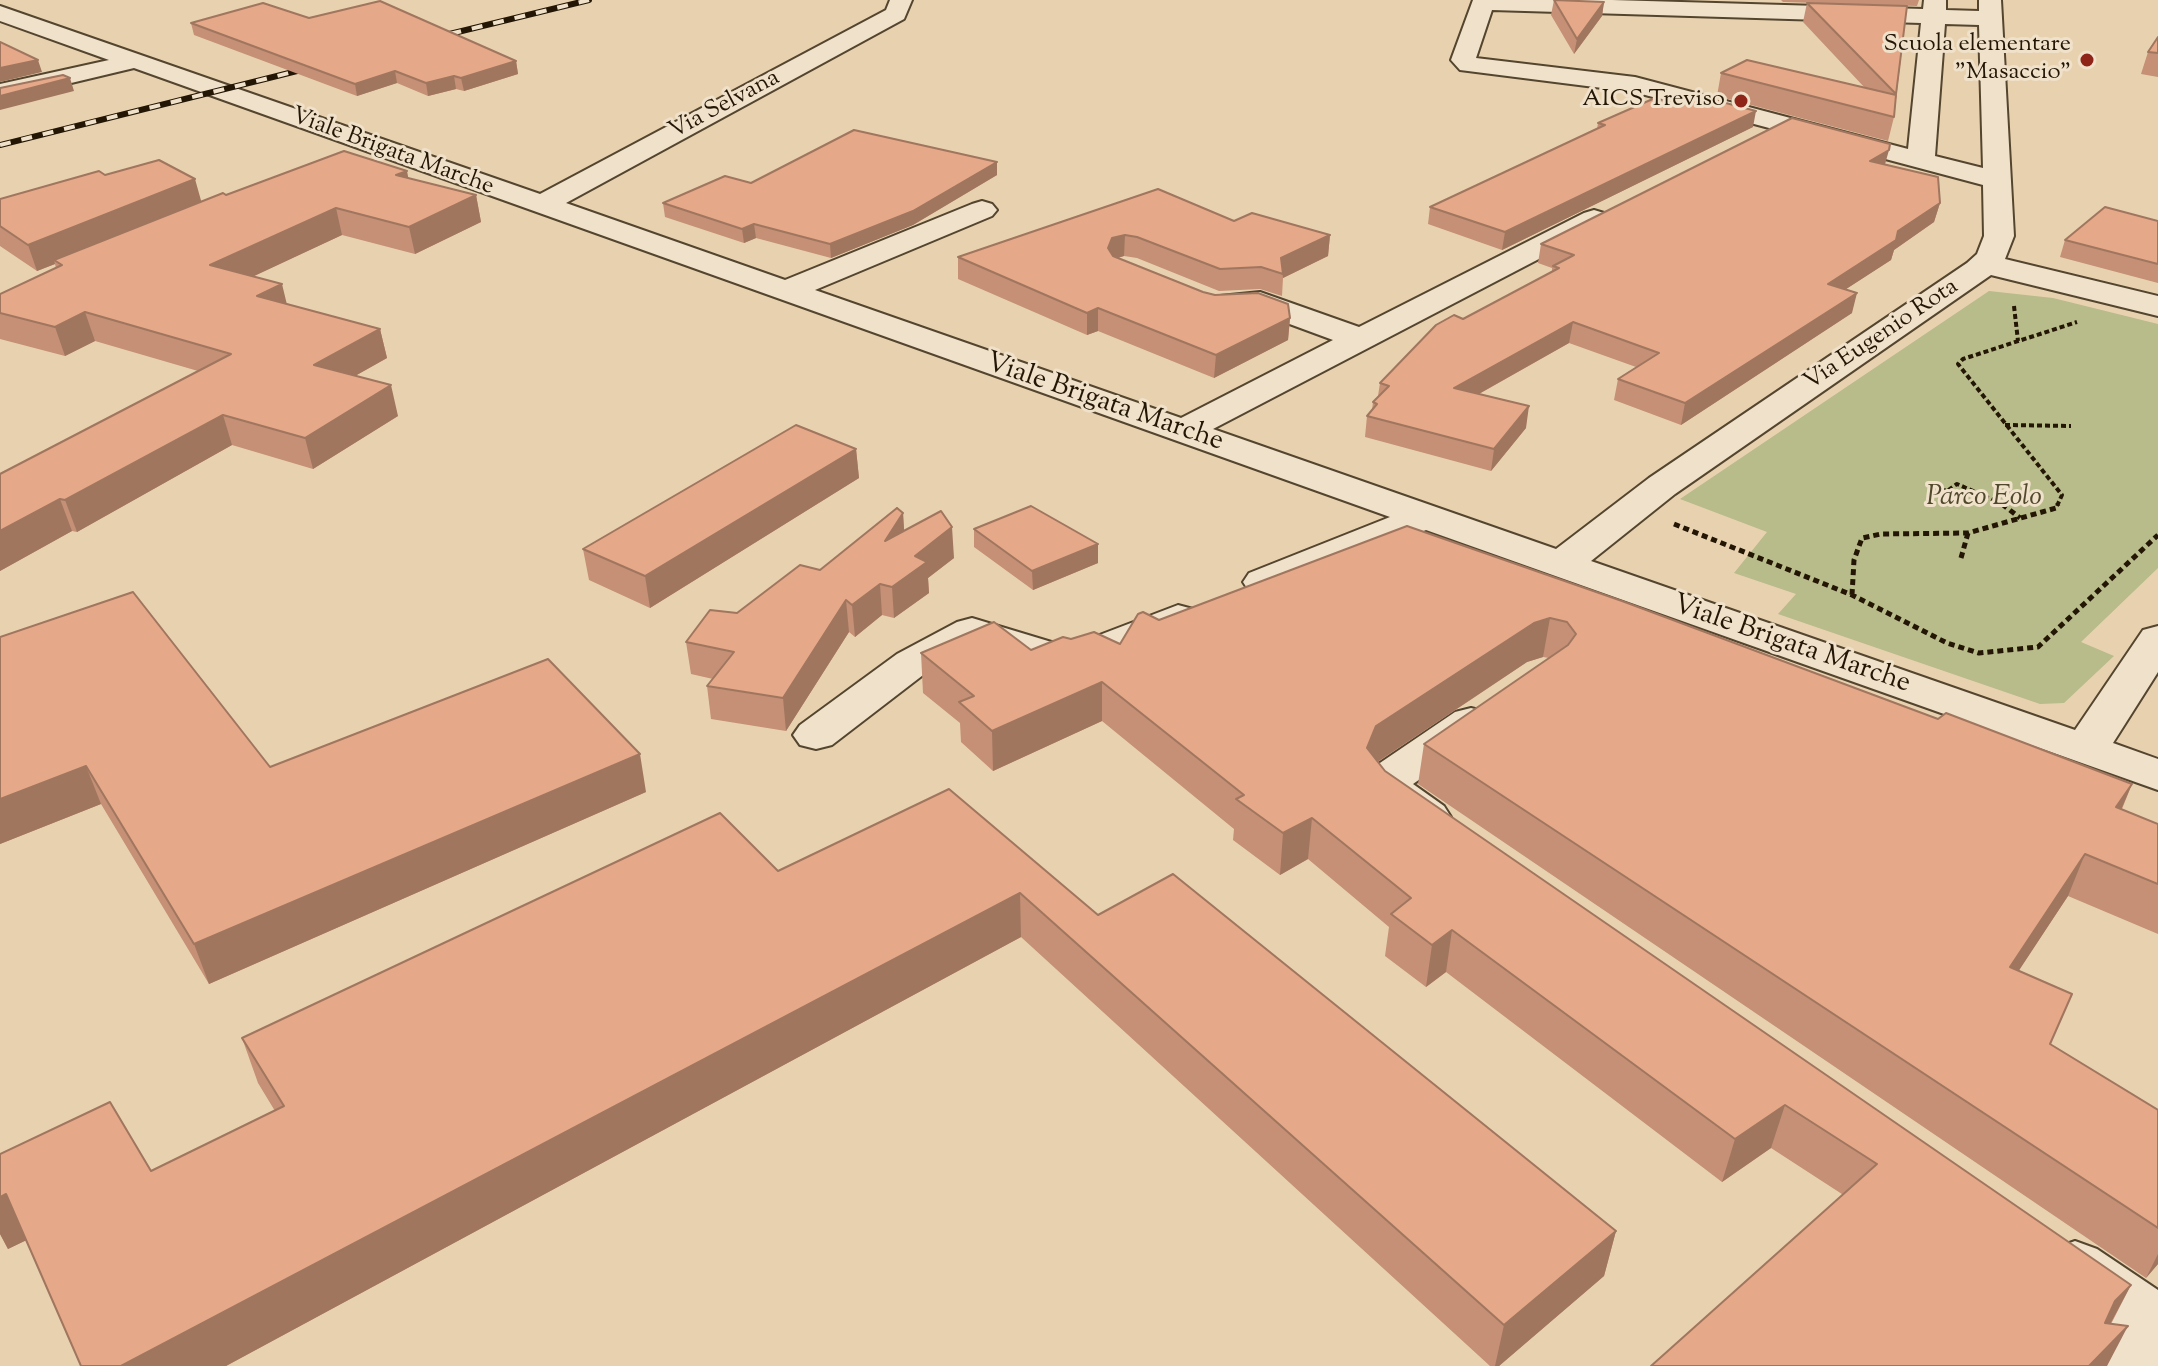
<!DOCTYPE html>
<style>
body{margin:0}
canvas{display:block;background:#e8d1af}
</style>
<canvas width="2158" height="1366"></canvas>
<script>
const g = document.querySelector('canvas').getContext('2d');
g.lineJoin = 'round';
function fillPath(path, color) {
  g.fillStyle = color;
  g.fill(path, 'evenodd');
}
function poly(rows) {
  const path = new Path2D();
  for (const r of rows) {
    path.moveTo(r[0], r[1]);
    for (let i = 2; i < r.length; i += 2) path.lineTo(r[i], r[i + 1]);
  }
  return path;
}
function strokePath(path, color, width, dash) {
  g.strokeStyle = color;
  g.lineWidth = width;
  g.lineCap = dash ? 'butt' : 'round';
  g.setLineDash(dash || []);
  g.stroke(path);
}
function drawText(font, color, halo, rows, align = 'center') {
  g.font = font + ' "Sorts Mill Goudy",serif';
  g.lineWidth = 6;
  g.setLineDash([]);
  g.textBaseline = 'middle';
  g.strokeStyle = halo;
  g.fillStyle = color;
  for (const [text, x, y, turn = 0] of rows) {
    g.save();
    g.translate(x, y);
    g.rotate((+turn || 0) * Math.PI / 180);
    g.textAlign = isNaN(turn) ? turn : align;
    if (halo) g.strokeText(text, 0, 0);
    g.fillText(text, 0, 0);
    g.restore();
  }
}
fillPath(poly([
 [1989,291,2053,298,2158,324,2158,568,2081,642,2114,656,2064,703,2040,704,1778,614,1796,594,1734,573,1767,532,1680,499]
]), '#b8bb8a');
const minor = poly([
 [890,0,912,0,904,19,566,203,785,280,972,204,982,201,992,204,997,210,992,216,815,290,1181,418,1333,340,1257,312,1220,310,1215,303,1220,296,1260,292,1359,327,1584,213,1594,210,1604,213,1609,219,1604,225,1213,429,1556,549,1649,478,1967,263,1977,254,1984,236,1983,185,1634,92,1460,70,1451,60,1473,0,1612,0,1923,9,1924,0,1946,0,1946,10,1979,11,1979,0,2001,0,2014,236,2005,259,2158,296,2158,316,1991,275,1675,494,1591,561,2075,730,2143,630,2158,626,2158,672,2113,743,2158,759,2158,790,1426,530,1277,591,1263,594,1249,591,1243,582,1249,573,1390,517,134,68,0,100,0,84,109,60,0,21,0,6,540,194,886,10,890,0],
 [1492,10,1921,23,1908,149,1635,77,1476,58,1492,10],
 [1945,24,1979,25,1983,168,1935,156,1945,24],
 [1178,605,1193,609,1199,618,1193,627,1085,671,1070,675,976,646,927,672,832,745,816,749,800,745,793,735,800,725,897,654,957,622,972,618,1068,647,1178,605],
 [1471,708,1487,712,1494,722,1487,732,1413,784,1444,806,1451,817,1444,828,1427,833,1410,828,1382,809,1372,798,1365,787,1368,777,1374,767,1455,712,1471,708],
 [2075,1241,2097,1249,2158,1290,2158,1366,2086,1366,2096,1346,2113,1328,2053,1285,2044,1267,2053,1249,2075,1241]
]);
strokePath(minor, '#54452f', 4);
strokePath(poly([
 [2014,306,2018,341],
 [2005,425,2071,426],
 [1941,489,1947,491,1957,484,2007,506],
 [2057,506,2062,495,1958,364,1963,359,2077,322]
]), '#231604', 4, [5, 3]);
strokePath(poly([
 [2002,504,2020,518],
 [1674,524,1852,595,1947,643,1979,653,2038,647,2158,535],
 [1961,558,1968,533],
 [1852,595,1854,560,1862,538,1881,534,1968,533,2056,508,2058,504]
]), '#231604', 5, [6, 4]);
fillPath(minor, '#f0e1cb');
const rail = poly([
 [429,39,589,0],
 [0,145,313,67]
]);
strokePath(rail, '#231604', 6);
strokePath(rail, '#f0e1cb', 4, [11]);
fillPath(poly([
 [1554,0,1604,2,1602,16,1574,54,1551,15],
 [1781,0,1919,0,1917,6,1783,2],
 [1807,3,1907,6,1894,117,1888,141,1717,96,1721,73,1865,88,1803,22],
 [309,18,516,61,518,74,464,91,456,89,428,96,397,83,357,96,194,35,191,23],
 [2158,37,2158,77,2141,74,2148,52],
 [1598,123,1753,127,1502,250,1428,224,1430,207,1597,129],
 [997,162,997,175,913,225,831,258,756,238,744,243,665,217,663,203,751,183],
 [1885,165,1940,203,1934,222,1894,250,1891,260,1846,289,1852,313,1681,425,1614,400,1618,379,1636,367,1569,343,1479,394,1526,428,1491,471,1365,437,1367,416,1372,410,1373,402,1378,396,1380,383,1463,319,1552,272,1552,268,1538,263,1541,244],
 [105,175,201,201,226,195,408,178,476,195,481,222,415,254,342,235,253,276,287,304,380,329,387,358,355,376,398,416,313,469,232,445,77,532,72,531,0,571,0,474,198,371,95,341,65,356,0,339,0,294,56,268,55,264,37,271,0,246,0,199],
 [1234,221,1330,235,1328,256,1283,278,1282,296,1260,289,1219,291,1137,258,1124,256,1117,258,1203,292,1290,318,1288,340,1214,378,1098,331,1087,335,958,279,958,257],
 [2158,221,2158,283,2060,257,2065,240],
 [856,449,859,478,650,608,589,580,583,549],
 [903,513,904,531,954,558,928,578,929,593,894,618,882,615,855,637,849,632,786,731,711,719,707,686,713,679,691,674,686,642,820,570],
 [1407,526,1938,719,2132,784,2122,809,2158,824,2158,934,2068,896,2018,971,2050,1044,2158,1110,2158,1264,2146,1278,1418,784,1424,744,1549,658,1543,657,1527,662,1378,762,1385,771,2131,1285,2111,1324,2107,1366,1771,1148,1722,1182,1446,972,1426,987,1385,956,1389,927,1308,859,1280,875,1233,840,1234,829,1102,721,993,771,961,742,960,723,923,693,921,653,1031,650,1071,639,1120,644,1159,620],
 [974,529,1098,563,1033,590,974,547],
 [0,637,270,767,646,792,209,984,101,804,0,844],
 [949,789,1098,915,1616,1231,1604,1276,1499,1366,1490,1366,1021,937,226,1366,81,1366,26,1240,8,1249,0,1234,0,1154,151,1171,275,1111,258,1083,242,1038,778,871]
]), '#c59075');
fillPath(poly([
 [1604,2,1602,16,1574,54,1577,39],
 [38,60,42,72,0,82,0,68],
 [516,61,518,74,464,91,461,78],
 [395,71,397,83,357,96,355,84],
 [454,76,456,89,428,96,426,83],
 [70,78,74,91,0,110,0,96],
 [1756,111,1753,127,1502,250,1505,232],
 [1889,150,1884,168,1870,161],
 [997,162,997,175,913,225,831,258,830,244],
 [407,171,412,197,396,175],
 [195,179,202,204,54,260,55,264,37,271,28,245],
 [476,195,481,222,415,254,409,227],
 [1940,203,1934,222,1894,250,1891,260,1823,304,1828,284,1898,231],
 [336,208,342,235,218,293,210,265],
 [754,224,756,238,744,243,742,229],
 [1125,235,1124,256,1111,260,1108,248,1112,238],
 [1330,235,1328,256,1283,278,1281,258],
 [282,284,289,313,257,296],
 [1857,293,1852,313,1681,425,1685,403],
 [1098,308,1098,331,1087,335,1087,313],
 [85,312,95,341,65,356,55,327],
 [1290,318,1288,340,1214,378,1216,355],
 [1573,322,1569,343,1452,409,1454,388],
 [380,329,387,358,321,395,314,365],
 [391,385,398,416,313,469,305,438],
 [1529,406,1526,428,1491,471,1494,449],
 [223,415,232,445,77,532,65,500],
 [856,449,859,478,650,608,645,576],
 [60,499,72,531,0,571,0,531],
 [903,513,905,544,885,541],
 [952,527,954,558,928,578,929,593,894,618,892,587,915,556],
 [1098,544,1098,563,1033,590,1032,571],
 [880,584,882,615,855,637,852,605],
 [846,600,849,632,786,731,783,698],
 [1550,618,1543,657,1527,662,1371,766,1367,748,1376,726,1534,623],
 [1102,682,1102,721,993,771,992,731],
 [640,754,646,792,209,984,194,944],
 [86,766,101,804,0,844,0,799],
 [2132,784,2115,824,2116,807],
 [1312,818,1308,859,1280,875,1283,833],
 [2085,854,2068,896,1993,1010,2010,967],
 [1020,893,1021,937,226,1366,121,1366],
 [1452,930,1446,972,1426,987,1432,945],
 [1785,1105,1771,1148,1722,1182,1735,1139],
 [6,1194,29,1239,8,1249,0,1234,0,1197],
 [1616,1231,1604,1276,1499,1366,1495,1366,1504,1325],
 [2158,1254,2158,1264,2146,1278],
 [2131,1285,2108,1328,2093,1345,2115,1301],
 [2128,1326,2107,1366,2089,1366]
]), '#a0765f');
const building = poly([
 [1554,0,1604,2,1577,39,1554,0],
 [380,1,516,61,461,78,454,76,426,83,395,71,355,84,191,23,263,3,309,18,380,1],
 [1807,3,1907,6,1896,94,1807,3],
 [2158,37,2158,53,2148,52,2158,37],
 [0,42,38,60,0,68,0,42],
 [1747,60,1896,95,1894,117,1721,73,1747,60],
 [63,75,70,78,0,96,0,88,63,75],
 [1692,94,1756,111,1505,232,1430,207,1605,125,1598,123,1655,98,1675,103,1692,94],
 [1792,118,1890,144,1889,150,1870,161,1938,177,1940,203,1898,231,1896,240,1828,284,1857,293,1685,403,1618,379,1659,353,1573,322,1454,388,1529,406,1494,449,1367,416,1377,404,1373,402,1389,386,1380,383,1436,325,1454,315,1463,319,1559,268,1553,266,1574,255,1541,244,1792,118],
 [854,130,997,162,913,211,830,244,754,224,742,229,663,203,725,176,751,183,854,130],
 [344,151,407,171,396,175,476,195,409,227,336,208,210,265,282,284,257,296,380,329,314,365,391,385,305,438,223,415,65,500,60,499,0,531,0,474,231,354,85,312,55,327,0,313,0,294,62,265,54,260,223,193,226,195,344,151],
 [159,160,195,179,28,245,0,226,0,199,99,171,105,175,159,160],
 [1158,189,1234,221,1252,213,1330,235,1281,258,1283,274,1261,267,1220,269,1137,237,1125,235,1112,238,1108,248,1113,256,1203,292,1215,295,1258,293,1288,304,1290,318,1216,355,1098,308,1087,313,958,257,1158,189],
 [2105,207,2158,221,2158,264,2065,240,2105,207],
 [796,425,856,449,645,576,583,549,796,425],
 [1031,506,1098,544,1032,571,974,529,1031,506],
 [897,508,903,513,885,541,941,511,952,527,915,556,927,562,892,587,880,584,852,605,846,600,783,698,707,686,734,652,686,642,710,610,737,613,800,565,820,570,897,508],
 [1407,526,1622,601,1938,719,1946,713,2132,784,2116,807,2158,824,2158,884,2085,854,2010,967,2072,994,2050,1044,2158,1110,2158,1228,1424,744,1568,645,1576,634,1567,622,1550,618,1534,623,1376,726,1367,748,1385,771,2131,1285,2115,1301,2105,1323,2128,1326,2089,1366,1651,1366,1877,1164,1785,1105,1735,1139,1452,930,1432,945,1391,914,1411,898,1312,818,1283,833,1236,799,1244,795,1102,682,992,731,959,702,974,696,921,653,994,622,1031,650,1063,637,1071,639,1094,632,1120,644,1138,614,1143,612,1159,620,1407,526],
 [133,592,270,767,548,659,640,754,194,944,86,766,0,799,0,637,133,592],
 [949,789,1098,915,1173,874,1616,1231,1504,1325,1020,893,121,1366,81,1366,6,1194,0,1197,0,1154,110,1102,151,1171,284,1106,242,1038,720,813,778,871,949,789]
]);
fillPath(building, '#e5a888');
strokePath(building, '#a0765f', 2);
for (const [x, y, r, color] of [
 [2087,60,8,"#8f2418"],
 [1741,101,8,"#8f2418"]
]) {
  const dot = new Path2D();
  dot.arc(x, y, r, 0, 2 * Math.PI);
  g.fillStyle = color;
  g.fill(dot);
  strokePath(dot, '#f0e1cb', 3);
}
drawText('24px', '#231604', '#f0e1cb', [
 ["Scuola elementare",2071,46],
 ["\"Masaccio\"",2071,74],
 ["AICS Treviso",1725,101]
], 'right');
drawText('24px', '#231604', '#f0e1cb', [
 ["Via Selvana",725,106,-28],
 ["Viale Brigata Marche",392,153,20],
 ["Via Eugenio Rota",1882,336,-34]
]);
drawText('28px', '#231604', '#f0e1cb', [
 ["Viale Brigata Marche",1104,404,19],
 ["Viale Brigata Marche",1791,646,19]
]);
drawText('italic 28px', '#50482c', '#f0e1cb', [
 ["Parco Eolo",1984,499]
]);
</script>
